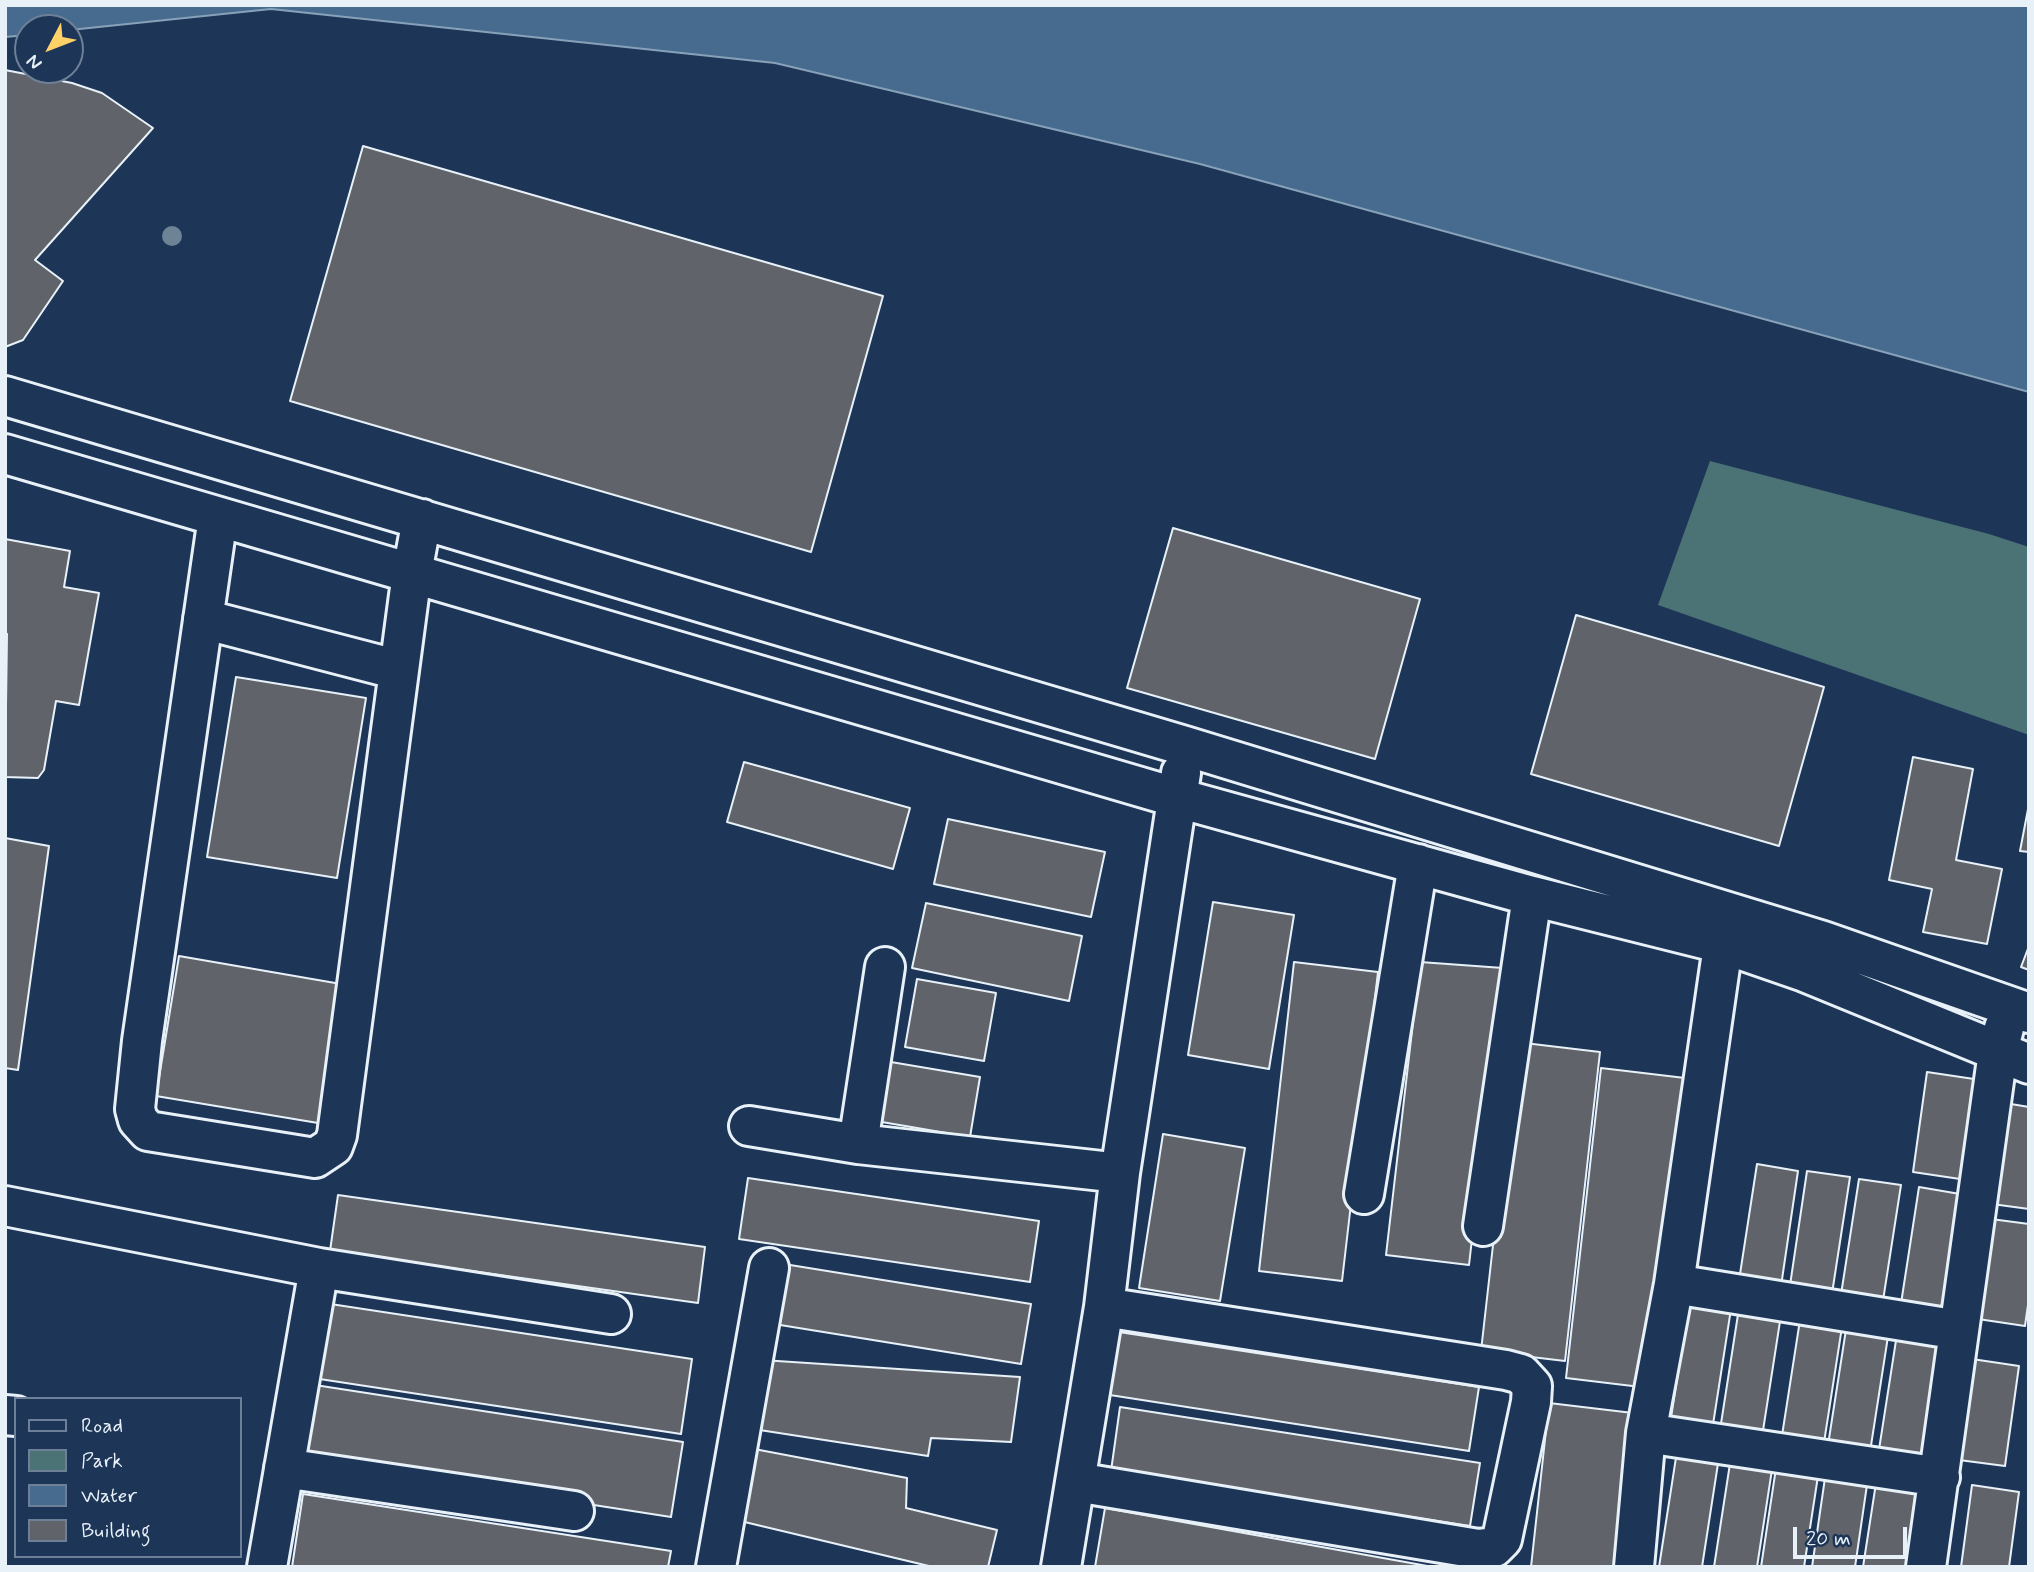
<!DOCTYPE html>
<style>
body{margin:0}
#map{position:relative;width:2034px;height:1572px;overflow:hidden;background:#1d3557;font-family:Mynerve,sans-serif}
canvas{display:block}
.frame{position:absolute;inset:0;border:7px solid #e8f1f8;pointer-events:none}
.legend{position:absolute;left:14px;top:1397px;width:228px;height:161px;box-sizing:border-box;background:#1d3557;border:2px solid #6e8097;margin:0;padding:9px 12px;list-style:none;font-size:21px;color:#e8f1f8}
.legend li{display:flex;align-items:center;gap:14px;height:35px}
.legend b{width:35px;border:2px solid #6e8097}
.north{position:absolute;left:14px;top:14px;width:70px;height:70px;box-sizing:border-box;background:#1d3557;border:2px solid #6e8097;border-radius:50%;rotate:228deg;font-size:19px;font-weight:700;line-height:28px;text-align:center;color:#e8f1f8}
.north::after{content:'';display:block;margin:auto;width:24px;height:32px;background:#ffd166;clip-path:polygon(50% 0,100% 100%,50% 72%,0 100%)}
.scale{position:absolute;left:1793px;top:1527px;width:114px;height:32px;box-sizing:border-box;border:4px solid #e8f1f8;border-top:0;padding-left:9px;font-size:21px;line-height:24px;white-space:nowrap;color:#e8f1f8;-webkit-text-stroke:5px #1d3557;paint-order:stroke}
</style>
<div id="map">
<canvas width="2034" height="1572"></canvas>
<div class="frame"></div>
<ul class="legend">
<li><b style="height:9px;background:#1d3557"></b>Road</li>
<li><b style="height:19px;background:#4b7275"></b>Park</li>
<li><b style="height:19px;background:#476b8f"></b>Water</li>
<li><b style="height:19px;background:#60646a"></b>Building</li>
</ul>
<div class="north">N</div>
<div class="scale">20 m</div>
</div>
<script>
const g = document.querySelector('canvas').getContext('2d');
g.lineJoin = 'round';
function fillPath(path, color) {
  g.fillStyle = color;
  g.fill(path, 'evenodd');
}
function poly(rows) {
  const path = new Path2D();
  for (const r of rows) {
    path.moveTo(r[0], r[1]);
    for (let i = 2; i < r.length; i += 2) path.lineTo(r[i], r[i + 1]);
  }
  return path;
}
function strokePath(path, color, width, dash) {
  g.strokeStyle = color;
  g.lineWidth = width;
  g.lineCap = dash ? 'butt' : 'round';
  g.setLineDash(dash || []);
  g.stroke(path);
}
fillPath(poly([
 [1710,461,1989,534,2029,547,2029,735,1658,605]
]), '#4b7275');
const water = poly([
 [5,5,2029,5,2029,392,1200,164,775,63,271,9,70,30,70,28,28,28,28,35,5,37,5,5]
]);
fillPath(water, '#476b8f');
strokePath(water, '#87a1b9', 2);
const building = poly([
 [5,70,72,83,102,93,153,128,35,260,63,281,23,340,5,347,5,70],
 [363,146,883,296,811,552,290,401,363,146],
 [1173,528,1420,599,1375,759,1127,688,1173,528],
 [5,539,70,551,64,587,99,593,79,705,56,701,44,770,38,778,5,777,7,634,5,633,5,539],
 [1576,615,1824,687,1779,846,1531,774,1576,615],
 [236,677,366,698,337,878,207,857,236,677],
 [1913,757,1973,769,1956,860,2002,869,1987,944,1923,932,1932,889,1889,880,1913,757],
 [744,762,910,808,893,869,727,822,744,762],
 [2029,804,2029,852,2020,851,2029,804],
 [948,819,1105,852,1091,917,934,884,948,819],
 [5,838,49,846,18,1070,5,1068,5,838],
 [1213,902,1294,915,1269,1069,1188,1055,1213,902],
 [926,903,1082,936,1069,1001,912,968,926,903],
 [2029,946,2029,970,2021,967,2029,946],
 [179,956,341,984,318,1123,156,1096,179,956],
 [1294,962,1378,972,1342,1281,1259,1271,1294,962],
 [1420,962,1503,968,1469,1265,1386,1255,1420,962],
 [917,979,996,993,984,1061,905,1047,917,979],
 [1516,1042,1600,1052,1565,1361,1481,1351,1516,1042],
 [879,1060,980,1077,970,1137,870,1120,879,1060],
 [1601,1068,1685,1078,1649,1388,1566,1378,1601,1068],
 [1927,1072,1974,1079,1960,1179,1913,1172,1927,1072],
 [2005,1103,2029,1107,2029,1209,1992,1204,2005,1103],
 [1163,1134,1245,1148,1220,1301,1139,1288,1163,1134],
 [1757,1164,1798,1171,1780,1293,1738,1287,1757,1164],
 [1807,1171,1850,1177,1831,1300,1789,1292,1807,1171],
 [748,1178,1039,1221,1030,1282,739,1239,748,1178],
 [1859,1179,1901,1185,1882,1307,1840,1301,1859,1179],
 [1919,1187,1960,1194,1942,1316,1900,1310,1919,1187],
 [338,1195,705,1247,698,1303,330,1251,338,1195],
 [1991,1219,2029,1224,2029,1298,2025,1326,1978,1319,1991,1219],
 [784,1264,1031,1304,1021,1364,774,1324,784,1264],
 [1689,1302,1731,1309,1712,1431,1670,1424,1689,1302],
 [324,1303,692,1359,681,1434,313,1378,324,1303],
 [1739,1308,1781,1315,1762,1437,1720,1430,1739,1308],
 [1800,1320,1842,1327,1823,1449,1781,1442,1800,1320],
 [1847,1323,1889,1330,1870,1452,1828,1445,1847,1323],
 [1119,1332,1479,1387,1469,1451,1110,1395,1119,1332],
 [1897,1334,1939,1340,1920,1462,1878,1456,1897,1334],
 [1972,1359,2019,1366,2005,1466,1959,1460,1972,1359],
 [762,1360,1020,1377,1011,1442,931,1438,928,1456,753,1429,762,1360],
 [315,1385,683,1442,671,1517,304,1460,315,1385],
 [1549,1403,1633,1413,1616,1567,1531,1567,1549,1403],
 [1120,1407,1480,1463,1470,1526,1111,1471,1120,1407],
 [749,1448,907,1478,906,1508,997,1530,988,1567,933,1567,732,1519,749,1448],
 [1677,1451,1719,1457,1702,1567,1659,1567,1677,1451],
 [1731,1457,1773,1463,1757,1567,1714,1567,1731,1457],
 [1776,1468,1818,1476,1804,1567,1761,1567,1776,1468],
 [1826,1471,1868,1478,1855,1567,1812,1567,1826,1471],
 [1876,1483,1918,1490,1906,1567,1863,1567,1876,1483],
 [1972,1485,2019,1492,2009,1567,1961,1567,1972,1485],
 [303,1494,671,1551,668,1567,292,1567,303,1494],
 [1105,1508,1433,1567,1095,1567,1105,1508]
]);
fillPath(building, '#60646a');
strokePath(building, '#e8f1f8', 2);
const minor = poly([
 [5,396,1185,746,1823,941,2029,1013],
 [5,454,1178,798,1532,896,1724,944,1802,971,2029,1064],
 [218,517,142,1041,135,1109,138,1120,148,1131,315,1158,333,1146,337,1135,412,573,422,519],
 [203,619,399,670],
 [749,1126,858,1144,1120,1173],
 [858,1144,885,967],
 [1364,1194,1418,864],
 [5,1206,319,1268,611,1314],
 [1483,1226,1532,896],
 [1674,1284,1959,1330],
 [5,1415,16,1416],
 [1646,1433,1940,1477],
 [284,1468,574,1511],
 [1076,1482,1478,1549,1494,1547,1502,1539,1531,1402,1532,1386,1521,1374,1506,1370,1104,1307],
 [267,1567,319,1268],
 [716,1567,769,1268],
 [1061,1567,1104,1307,1120,1173,1181,773],
 [1634,1567,1646,1433,1674,1284,1727,918],
 [1926,1567,1998,1052,2004,1028]
]);
strokePath(minor, '#e8f1f8', 44);
strokePath(minor, '#1d3557', 38);
g.fillStyle = '#6e8496';
for (const [x, y] of [
 [172,236]
]) {
  g.beginPath();
  g.arc(x, y, 10, 0, 2 * Math.PI);
  g.fill();
}
</script>
